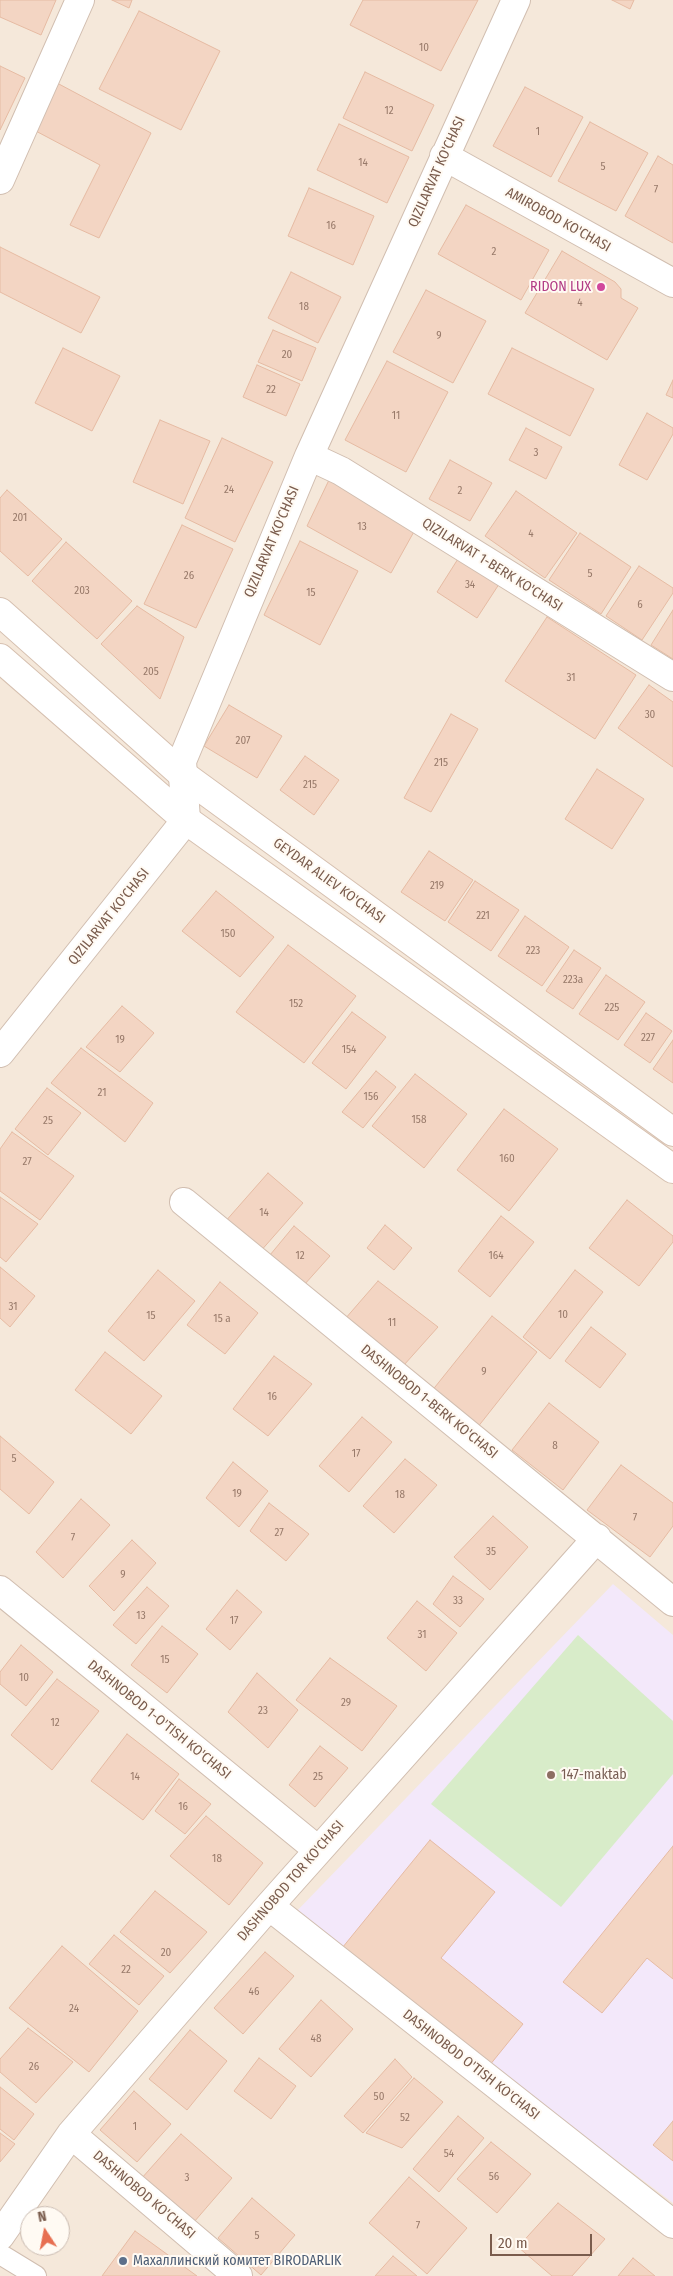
<!DOCTYPE html>
<meta charset="utf-8">
<style>
body{margin:0}
#map{position:relative;width:673px;height:2276px;overflow:hidden;background:#fdf6ec;font-family:"Fira Sans Condensed",sans-serif}
canvas{display:block}
.north{position:absolute;left:20px;top:2206px;width:50px;height:50px;box-sizing:border-box;background:#fffaf3;border:1px solid #cabbb1;border-radius:50%;rotate:349deg;font-size:14px;font-weight:700;line-height:20px;text-align:center;color:#7a5c4d}
.north::after{content:'';display:block;margin:auto;width:18px;height:22px;background:#e76f51;clip-path:polygon(50% 0,100% 100%,50% 72%,0 100%)}
.scale{position:absolute;left:490px;top:2234px;width:102px;height:22px;box-sizing:border-box;border:2px solid #7a5c4d;border-top:0;padding-left:6px;font-size:15px;line-height:18px;white-space:nowrap;color:#7a5c4d;-webkit-text-stroke:4px #fffaf3;paint-order:stroke}
</style>
<div id="map">
<canvas width="673" height="2276"></canvas>
<div class="north">N</div>
<div class="scale">20 m</div>
</div>
<script>
const g = document.querySelector('canvas').getContext('2d');
g.lineJoin = 'round';
function fillPath(path, color) {
  g.fillStyle = color;
  g.fill(path, 'evenodd');
}
function poly(rows) {
  const path = new Path2D();
  for (const r of rows) {
    path.moveTo(r[0], r[1]);
    for (let i = 2; i < r.length; i += 2) path.lineTo(r[i], r[i + 1]);
  }
  return path;
}
function strokePath(path, color, width, dash) {
  g.strokeStyle = color;
  g.lineWidth = width;
  g.lineCap = dash ? 'butt' : 'round';
  g.setLineDash(dash || []);
  g.stroke(path);
}
function drawText(font, color, halo, rows, align = 'center') {
  g.font = font + ' "Fira Sans Condensed",sans-serif';
  g.lineWidth = 4;
  g.setLineDash([]);
  g.textBaseline = 'middle';
  g.strokeStyle = halo;
  g.fillStyle = color;
  for (const [text, x, y, turn = 0] of rows) {
    g.save();
    g.translate(x, y);
    g.rotate((+turn || 0) * Math.PI / 180);
    g.textAlign = isNaN(turn) ? turn : align;
    if (halo) g.strokeText(text, 0, 0);
    g.fillText(text, 0, 0);
    g.restore();
  }
}
fillPath(poly([
 [0,0,673,0,673,2276,0,2276],
 [30,2216,60,2216,60,2246,30,2246]
]), '#f5e8da');
fillPath(poly([
 [613,1584,673,1635,673,2203,292,1916]
]), '#f3e8fa');
fillPath(poly([
 [578,1635,673,1721,673,1774,561,1907,431,1804]
]), '#d8ecc9');
const building = poly([
 [0,0,56,0,41,35,0,17,0,0],
 [112,0,132,0,129,8,112,0],
 [363,0,478,0,441,71,350,25,363,0],
 [612,0,634,0,630,9,612,0],
 [139,11,220,51,181,130,99,89,139,11],
 [0,66,25,78,0,130,0,66],
 [365,72,434,105,412,151,343,118,365,72],
 [57,83,151,133,99,238,70,225,100,165,32,129,57,83],
 [525,87,583,117,551,177,493,146,525,87],
 [590,122,648,153,616,211,558,181,590,122],
 [339,124,409,157,387,203,317,170,339,124],
 [658,156,673,165,673,243,625,216,658,156],
 [309,188,374,216,353,265,288,236,309,188],
 [466,205,549,250,521,300,438,254,466,205],
 [0,247,100,297,81,333,0,292,0,247],
 [562,251,615,282,621,289,621,298,638,308,607,360,525,313,562,251],
 [291,272,341,297,318,343,268,318,291,272],
 [426,290,486,321,453,383,393,352,426,290],
 [273,330,316,348,302,381,258,362,273,330],
 [63,348,120,376,92,431,35,403,63,348],
 [512,348,594,389,570,436,488,394,512,348],
 [387,361,448,392,406,472,345,440,387,361],
 [257,365,300,384,286,416,243,397,257,365],
 [673,380,673,398,666,395,673,380],
 [647,413,673,428,673,434,647,480,619,465,647,413],
 [160,420,210,441,183,504,133,482,160,420],
 [526,428,562,447,546,479,509,460,526,428],
 [222,438,273,462,235,542,185,518,222,438],
 [450,460,492,483,470,521,429,499,450,460],
 [329,480,416,528,391,573,307,526,329,480],
 [7,490,62,539,28,576,0,551,0,498,7,490],
 [516,491,577,533,545,578,485,536,516,491],
 [182,525,233,549,196,628,144,604,182,525],
 [580,533,631,567,601,614,549,580,580,533],
 [300,541,358,571,320,645,264,615,300,541],
 [66,542,132,601,97,639,32,581,66,542],
 [463,551,503,578,477,618,437,592,463,551],
 [639,566,673,588,673,593,642,640,606,616,639,566],
 [137,606,184,637,160,699,101,644,137,606],
 [673,610,673,659,651,645,673,610],
 [547,617,636,675,595,739,505,681,547,617],
 [649,685,673,702,673,767,618,728,649,685],
 [229,705,282,736,257,778,204,746,229,705],
 [451,714,478,729,431,812,404,798,451,714],
 [305,756,339,780,314,815,280,790,305,756],
 [597,769,644,799,612,849,565,819,597,769],
 [429,851,473,880,445,921,401,892,429,851],
 [475,881,519,910,491,951,448,922,475,881],
 [216,891,274,937,240,977,182,931,216,891],
 [525,916,569,947,542,986,498,956,525,916],
 [288,945,356,996,304,1063,236,1012,288,945],
 [574,950,601,968,573,1009,546,991,574,950],
 [606,975,645,1002,618,1040,579,1014,606,975],
 [122,1006,154,1033,120,1072,86,1047,122,1006],
 [352,1012,386,1037,346,1089,312,1063,352,1012],
 [646,1013,672,1031,650,1063,624,1045,646,1013],
 [673,1040,673,1083,653,1069,673,1040],
 [81,1048,153,1103,125,1142,51,1083,81,1048],
 [376,1071,396,1087,363,1128,342,1112,376,1071],
 [415,1074,467,1114,424,1168,372,1126,415,1074],
 [47,1088,81,1113,48,1155,15,1129,47,1088],
 [504,1109,558,1149,509,1211,457,1170,504,1109],
 [12,1132,74,1176,40,1220,0,1191,0,1149,12,1132],
 [268,1173,303,1203,259,1253,224,1223,268,1173],
 [0,1197,38,1224,6,1262,0,1257,0,1197],
 [627,1200,673,1236,673,1242,639,1286,589,1248,627,1200],
 [501,1216,534,1242,490,1297,458,1271,501,1216],
 [385,1225,412,1248,394,1270,367,1248,385,1225],
 [294,1226,330,1256,304,1285,270,1255,294,1226],
 [0,1267,35,1296,10,1327,0,1318,0,1267],
 [158,1270,195,1301,144,1361,108,1331,158,1270],
 [575,1270,603,1292,550,1359,523,1337,575,1270],
 [378,1281,438,1327,404,1365,345,1319,378,1281],
 [220,1282,258,1313,225,1354,187,1325,220,1282],
 [492,1316,537,1352,477,1428,431,1392,492,1316],
 [591,1327,626,1354,600,1388,565,1361,591,1327],
 [105,1352,162,1396,131,1434,75,1390,105,1352],
 [274,1356,312,1384,268,1436,233,1409,274,1356],
 [549,1403,599,1442,563,1490,512,1450,549,1403],
 [362,1417,392,1442,349,1492,319,1466,362,1417],
 [0,1436,54,1482,29,1514,0,1489,0,1436],
 [405,1459,437,1485,394,1533,363,1506,405,1459],
 [233,1462,268,1491,239,1527,206,1498,233,1462],
 [621,1465,673,1503,673,1526,650,1557,587,1510,621,1465],
 [81,1499,110,1525,63,1578,36,1552,81,1499],
 [269,1503,309,1534,286,1561,250,1531,269,1503],
 [493,1516,528,1547,490,1590,454,1557,493,1516],
 [132,1540,156,1563,114,1611,89,1586,132,1540],
 [453,1576,484,1599,460,1627,433,1604,453,1576],
 [147,1587,169,1606,136,1644,113,1625,147,1587],
 [237,1590,262,1612,230,1650,206,1629,237,1590],
 [417,1601,457,1633,426,1671,387,1638,417,1601],
 [162,1626,198,1654,167,1693,131,1665,162,1626],
 [21,1645,53,1672,26,1706,0,1684,0,1672,21,1645],
 [330,1658,397,1706,362,1751,296,1700,330,1658],
 [257,1673,298,1710,268,1748,228,1712,257,1673],
 [57,1679,99,1711,52,1770,11,1735,57,1679],
 [127,1734,179,1774,143,1820,91,1781,127,1734],
 [320,1746,348,1768,315,1807,289,1785,320,1746],
 [179,1779,211,1804,185,1834,155,1811,179,1779],
 [206,1816,263,1863,229,1905,170,1856,206,1816],
 [430,1840,495,1892,441,1958,523,2024,485,2071,338,1953,430,1840],
 [673,1846,673,1979,647,1958,602,2013,563,1982,673,1846],
 [155,1891,207,1932,170,1973,120,1932,155,1891],
 [114,1935,164,1976,139,2005,89,1964,114,1935],
 [62,1946,138,2011,89,2072,9,2008,62,1946],
 [265,1952,294,1976,243,2034,214,2008,265,1952],
 [321,2000,353,2029,311,2077,279,2049,321,2000],
 [28,2028,73,2062,36,2103,0,2072,0,2059,28,2028],
 [190,2030,227,2061,187,2110,149,2079,190,2030],
 [259,2058,296,2086,271,2119,234,2091,259,2058],
 [395,2059,412,2077,363,2133,344,2116,395,2059],
 [414,2078,443,2102,402,2148,366,2133,414,2078],
 [0,2087,34,2114,14,2140,0,2129,0,2087],
 [134,2091,171,2124,137,2162,100,2130,134,2091],
 [458,2116,484,2138,439,2192,413,2169,458,2116],
 [673,2121,673,2161,653,2145,673,2121],
 [0,2133,15,2144,0,2162,0,2133],
 [181,2134,232,2178,194,2222,141,2179,181,2134],
 [491,2142,531,2174,497,2213,457,2179,491,2142],
 [409,2177,467,2228,427,2274,369,2223,409,2177],
 [252,2198,295,2235,261,2275,218,2238,252,2198],
 [558,2203,605,2239,572,2276,552,2276,518,2247,558,2203],
 [135,2231,197,2276,102,2276,135,2231],
 [393,2256,417,2276,375,2276,393,2256],
 [633,2258,655,2276,618,2276,633,2258]
]);
fillPath(building, '#f3d5c3');
strokePath(building, '#e6bba3', 1);
const service = poly([
 [0,2254,36,2276]
]);
const minor = poly([
 [444,156,673,283],
 [0,180,80,0],
 [309,456,341,471,673,677],
 [0,1053,186,820,182,761,309,456,516,0],
 [184,1202,673,1602],
 [0,1590,318,1850],
 [269,1906,673,2224],
 [71,2134,238,2276],
 [0,2236,71,2134,269,1906,597,1538]
]);
const secondary = poly([
 [0,612,182,774,673,1132],
 [0,658,186,820,673,1169]
]);
strokePath(service, '#d1beb0', 22);
strokePath(minor, '#d1beb0', 30);
strokePath(secondary, '#d6c0b0', 30);
strokePath(service, '#fff', 20);
strokePath(minor, '#fff', 28);
strokePath(secondary, '#fff', 28);
for (const [x, y, r, color] of [
 [601,287,5,"#d1479c"],
 [551,1775,5,"#8d6e63"],
 [123,2261,5,"#5c6f8a"]
]) {
  const dot = new Path2D();
  dot.arc(x, y, r, 0, 2 * Math.PI);
  g.fillStyle = color;
  g.fill(dot);
  strokePath(dot, '#fffaf3', 2);
}
drawText('11px', '#987a6a', null, [
 ["10",424,48],
 ["12",389,111],
 ["1",538,132],
 ["14",363,163],
 ["5",603,167],
 ["7",656,190],
 ["16",331,226],
 ["2",494,252],
 ["4",580,303],
 ["18",304,307],
 ["9",439,336],
 ["20",287,355],
 ["22",271,390],
 ["11",396,416],
 ["3",536,453],
 ["24",229,490],
 ["2",460,491],
 ["201",20,518],
 ["13",362,527],
 ["4",531,534],
 ["5",590,574],
 ["26",189,576],
 ["34",470,585],
 ["203",82,591],
 ["15",311,593],
 ["6",640,605],
 ["205",151,672],
 ["31",571,678],
 ["30",650,715],
 ["207",243,741],
 ["215",441,763],
 ["215",310,785],
 ["219",437,886],
 ["221",483,916],
 ["150",228,934],
 ["223",533,951],
 ["223a",573,980],
 ["152",296,1004],
 ["225",612,1008],
 ["227",648,1038],
 ["19",120,1040],
 ["154",349,1050],
 ["21",102,1093],
 ["156",371,1097],
 ["158",419,1120],
 ["25",48,1121],
 ["160",507,1159],
 ["27",27,1162],
 ["14",264,1213],
 ["12",300,1256],
 ["164",496,1256],
 ["31",13,1307],
 ["10",563,1315],
 ["15",151,1316],
 ["15 а",222,1319],
 ["11",392,1323],
 ["9",484,1372],
 ["16",272,1397],
 ["8",555,1446],
 ["17",356,1454],
 ["5",14,1459],
 ["19",237,1494],
 ["18",400,1495],
 ["7",635,1518],
 ["27",279,1533],
 ["7",73,1538],
 ["35",491,1552],
 ["9",123,1575],
 ["33",458,1601],
 ["13",141,1616],
 ["17",234,1621],
 ["31",422,1635],
 ["15",165,1660],
 ["10",24,1678],
 ["29",346,1703],
 ["23",263,1711],
 ["12",55,1723],
 ["14",135,1777],
 ["25",318,1777],
 ["16",183,1807],
 ["18",217,1859],
 ["20",166,1953],
 ["22",126,1970],
 ["46",254,1992],
 ["24",74,2009],
 ["48",316,2039],
 ["26",34,2067],
 ["50",379,2097],
 ["52",405,2118],
 ["1",135,2127],
 ["54",449,2154],
 ["56",494,2177],
 ["3",187,2178],
 ["7",418,2226],
 ["5",257,2236]
]);
drawText('14px', '#7a5c4d', '#fffaf3', [
 ["QIZILARVAT KO'CHASI",437,172,-66],
 ["AMIROBOD KO'CHASI",558,220,29],
 ["QIZILARVAT KO'CHASI",272,542,-67],
 ["QIZILARVAT 1-BERK KO'CHASI",492,565,32],
 ["GEYDAR ALIEV KO'CHASI",329,881,36],
 ["QIZILARVAT KO'CHASI",109,917,-51],
 ["DASHNOBOD 1-BERK KO'CHASI",429,1402,39],
 ["DASHNOBOD 1-O'TISH KO'CHASI",159,1720,39],
 ["DASHNOBOD TOR KO'CHASI",291,1881,-49],
 ["DASHNOBOD O'TISH KO'CHASI",471,2065,38],
 ["DASHNOBOD KO'CHASI",144,2195,40]
]);
drawText('14px', '#b23c85', '#fffaf3', [
 ["RIDON LUX",591,287]
], 'right');
drawText('14px', '#785e54', '#fffaf3', [
 ["147-maktab",561,1775]
], 'left');
drawText('14px', '#4e5e75', '#fffaf3', [
 ["Махаллинский комитет BIRODARLIK",133,2261]
], 'left');
</script>
